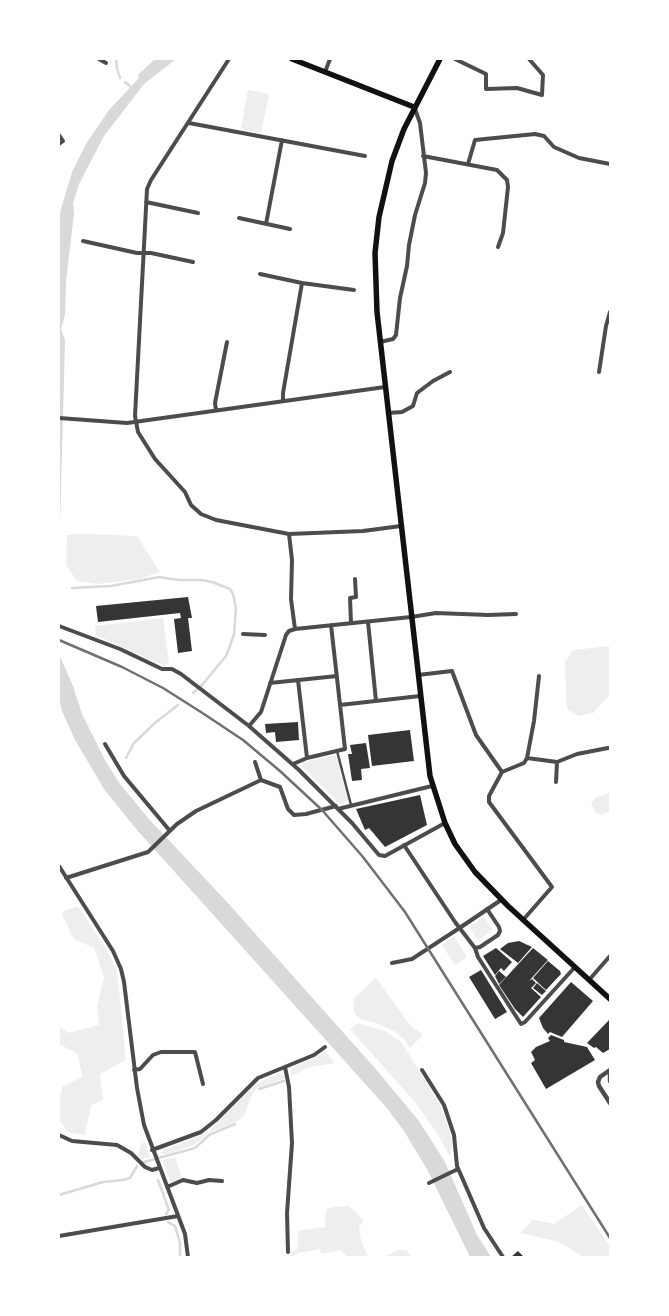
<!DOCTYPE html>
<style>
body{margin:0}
#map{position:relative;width:669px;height:1316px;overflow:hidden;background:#fff;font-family:Arial,sans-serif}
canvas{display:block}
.frame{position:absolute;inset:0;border:60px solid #fff;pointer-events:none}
</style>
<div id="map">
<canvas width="669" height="1316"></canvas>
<div class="frame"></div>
</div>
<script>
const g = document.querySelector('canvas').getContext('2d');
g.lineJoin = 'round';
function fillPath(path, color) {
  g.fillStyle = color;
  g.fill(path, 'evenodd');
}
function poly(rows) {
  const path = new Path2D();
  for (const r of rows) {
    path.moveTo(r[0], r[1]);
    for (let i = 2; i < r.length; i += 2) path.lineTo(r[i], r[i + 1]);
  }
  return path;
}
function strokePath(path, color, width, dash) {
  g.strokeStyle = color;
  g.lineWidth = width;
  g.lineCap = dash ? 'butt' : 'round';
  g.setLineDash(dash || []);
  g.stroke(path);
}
fillPath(poly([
 [248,90,269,94,261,133,241,129],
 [84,534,137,536,160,572,139,579,97,584,77,581,66,565,67,535],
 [163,618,169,663,164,666,96,635,95,626],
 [610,646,610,694,593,713,579,716,567,709,565,662,573,650],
 [336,755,348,800,342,804,337,802,302,767,303,762],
 [610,791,610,811,601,815,596,813,591,804,595,798,609,793],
 [78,906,109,954,117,970,126,1060,100,1074,103,1100,91,1105,85,1135,67,1132,59,1119,59,1101,62,1087,82,1077,78,1054,59,1044,59,1026,68,1033,99,1025,97,1008,104,977,94,948,74,939,62,915,64,911],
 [484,917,493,930,478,940,469,927],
 [454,936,467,957,455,965,442,945],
 [376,978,410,1025,423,1035,410,1048,404,1039,394,1031,379,1024,360,1019,355,1014,353,1005,354,998],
 [358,1023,385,1031,401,1042,407,1051,438,1102,444,1115,451,1136,452,1147,450,1157,437,1133,414,1101,350,1029],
 [325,1051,335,1063,310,1067,291,1076,291,1072,293,1067,315,1058],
 [279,1073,284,1076,284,1079,257,1088,251,1097,244,1116,234,1123,209,1132,194,1145,167,1154,161,1154,162,1151,202,1135,211,1129,256,1084],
 [145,1142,150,1158,144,1158,142,1160,138,1155,141,1144],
 [175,1157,182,1178,173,1182,170,1181,162,1160],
 [582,1205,610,1247,610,1257,583,1257,565,1245,552,1240,520,1233,532,1221,530,1219,554,1224],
 [348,1206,357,1213,363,1221,359,1228,361,1241,367,1254,370,1257,347,1257,341,1250,321,1254,320,1249,299,1253,291,1257,290,1252,297,1250,298,1231,325,1227,326,1209,334,1207],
 [399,1250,406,1250,412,1257,384,1257]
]), '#eee');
fillPath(poly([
 [155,59,176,59,144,84,104,136,79,184,73,203,74,214,66,281,65,315,61,329,65,340,59,564,59,216,72,172,86,144,109,110,139,78,138,75,141,72],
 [59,654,73,686,82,714,105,760,120,784,149,819,227,902,374,1067,419,1121,445,1162,477,1235,491,1257,470,1257,428,1171,404,1131,386,1107,137,830,104,789,75,740,62,711,59,698]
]), '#d9d9d9');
strokePath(poly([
 [116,59,117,68,120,78],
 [125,82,132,88],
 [72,588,111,586,159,577,179,580,202,580,212,582,230,589,233,594,236,608,234,634,230,646,226,656,202,685,193,693],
 [126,758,134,743,156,722,178,705],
 [259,1089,284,1081],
 [144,1162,195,1148,209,1135,235,1124],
 [158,1180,169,1210,166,1214],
 [59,1195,103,1182,123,1180,130,1178,137,1166],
 [168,1222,175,1226,180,1243,180,1257]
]), '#d9d9d9', 2.5);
fillPath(poly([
 [188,597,192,618,188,618,192,651,178,653,174,619,181,618,180,613,98,622,96,606],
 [298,722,299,740,276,742,275,732,266,733,265,724],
 [410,730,414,761,372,766,368,735],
 [366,743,370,768,361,769,362,780,352,781,348,754,352,754,350,745],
 [420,795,427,825,385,847,369,828,365,830,356,809],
 [519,941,532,947,518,963,500,949,508,943],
 [496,948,512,962,504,971,501,968,495,975,483,956],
 [533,948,548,960,529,981,532,979,536,983,531,988,541,997,523,1017,515,1009,499,985],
 [548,961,560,971,561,974,546,990,533,978],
 [481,970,507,1012,495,1019,469,977],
 [499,971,506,977,499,984,495,976],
 [571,982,593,1001,562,1037,550,1032,548,1034,543,1028,539,1018],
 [537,983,546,991,542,995,533,988],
 [610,1019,610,1049,603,1053,596,1047,594,1048,587,1043],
 [551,1035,564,1040,564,1042,587,1047,595,1060,546,1089,531,1063,535,1060,531,1052,536,1047,550,1041,548,1038],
 [518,1251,524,1257,511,1257]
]), '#353535');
strokePath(poly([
 [337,751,351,805]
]), '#4c4c4c', 2.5);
strokePath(poly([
 [99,59,106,63],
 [229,59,151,180,147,189,135,416,138,432,155,459,185,492,191,505,201,514,216,520,289,534,363,531,401,526],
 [455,59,486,74,486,89,517,88,542,95,543,75,529,59],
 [325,72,330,59],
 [189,123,365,156],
 [59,135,63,141,59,144],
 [423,156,497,170,507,180,508,187,503,233,498,247],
 [468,164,475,140,535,134,544,136,554,147,579,158,610,164],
 [146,202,198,213],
 [239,218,290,229],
 [266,224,282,140],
 [83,241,137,253,151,253,193,262],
 [260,274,302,283,354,290],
 [380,342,393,339,396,335,400,298,407,266,409,245,415,215,425,183,426,173,420,123,415,109],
 [599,372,606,326,610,312],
 [283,401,283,393,302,283],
 [216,410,215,403,227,342],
 [388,413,402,412,413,406,417,393,433,381,450,372],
 [59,418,127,423,385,387],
 [289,534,292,560,291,599,295,629],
 [368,622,376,701],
 [351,623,350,598,356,597,355,579],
 [59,626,120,649,162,669,172,669,181,674,249,726,299,770,352,823,379,855,385,856,445,823],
 [243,634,265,635],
 [418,675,452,671,476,735,502,772],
 [298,680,307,758],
 [270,683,337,676],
 [340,705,420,696],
 [249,726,261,712,286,635,289,631,295,629,411,617,436,613,488,615,516,614],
 [105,744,124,776,170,831],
 [527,758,557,762,556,782],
 [255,762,261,780],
 [557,762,577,754,608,748],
 [293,764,307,758,345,749,331,625],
 [338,809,432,786],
 [404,845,455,922,475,948,480,947,498,935,500,931,499,927,487,909],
 [59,866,113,951,121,969,124,982,137,1088,144,1125,185,1234,188,1257],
 [66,878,148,852,177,824,196,811,261,780,280,787,288,809,294,815,306,814,336,806],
 [523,920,552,887,489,802,489,796,502,772,524,763,527,758,534,721,539,676],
 [475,948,478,957,521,1024,525,1022,575,967],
 [392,963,412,959,461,927],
 [589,980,610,956],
 [285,1067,289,1087,292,1143,287,1213,288,1252],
 [134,1070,140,1069,153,1055,161,1052,195,1052,203,1084],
 [422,1070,444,1105,454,1135,457,1166,484,1228,503,1257],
 [59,1135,72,1141,117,1145,131,1153,145,1167,152,1170,159,1168],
 [152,1150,201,1132,216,1120,258,1078,314,1055,325,1047],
 [429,1183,458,1169],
 [167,1187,183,1180,197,1183,209,1180,222,1181],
 [59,1236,178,1216]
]), '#4c4c4c', 4);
strokePath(poly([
 [461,927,501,900],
 [610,1070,600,1077,598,1082,599,1086,610,1103],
 [610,1074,610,1081]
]), '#4c4c4c', 4.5);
strokePath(poly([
 [292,59,414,107],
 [440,59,404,129,392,161,379,217,375,253,377,312,430,776,445,823,455,844,475,872,508,906,610,999]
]), '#111', 5.5);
strokePath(poly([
 [59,640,122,667,163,688,204,714,243,740,280,771,322,810,363,857,405,912,610,1238]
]), '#707070', 2.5);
</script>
